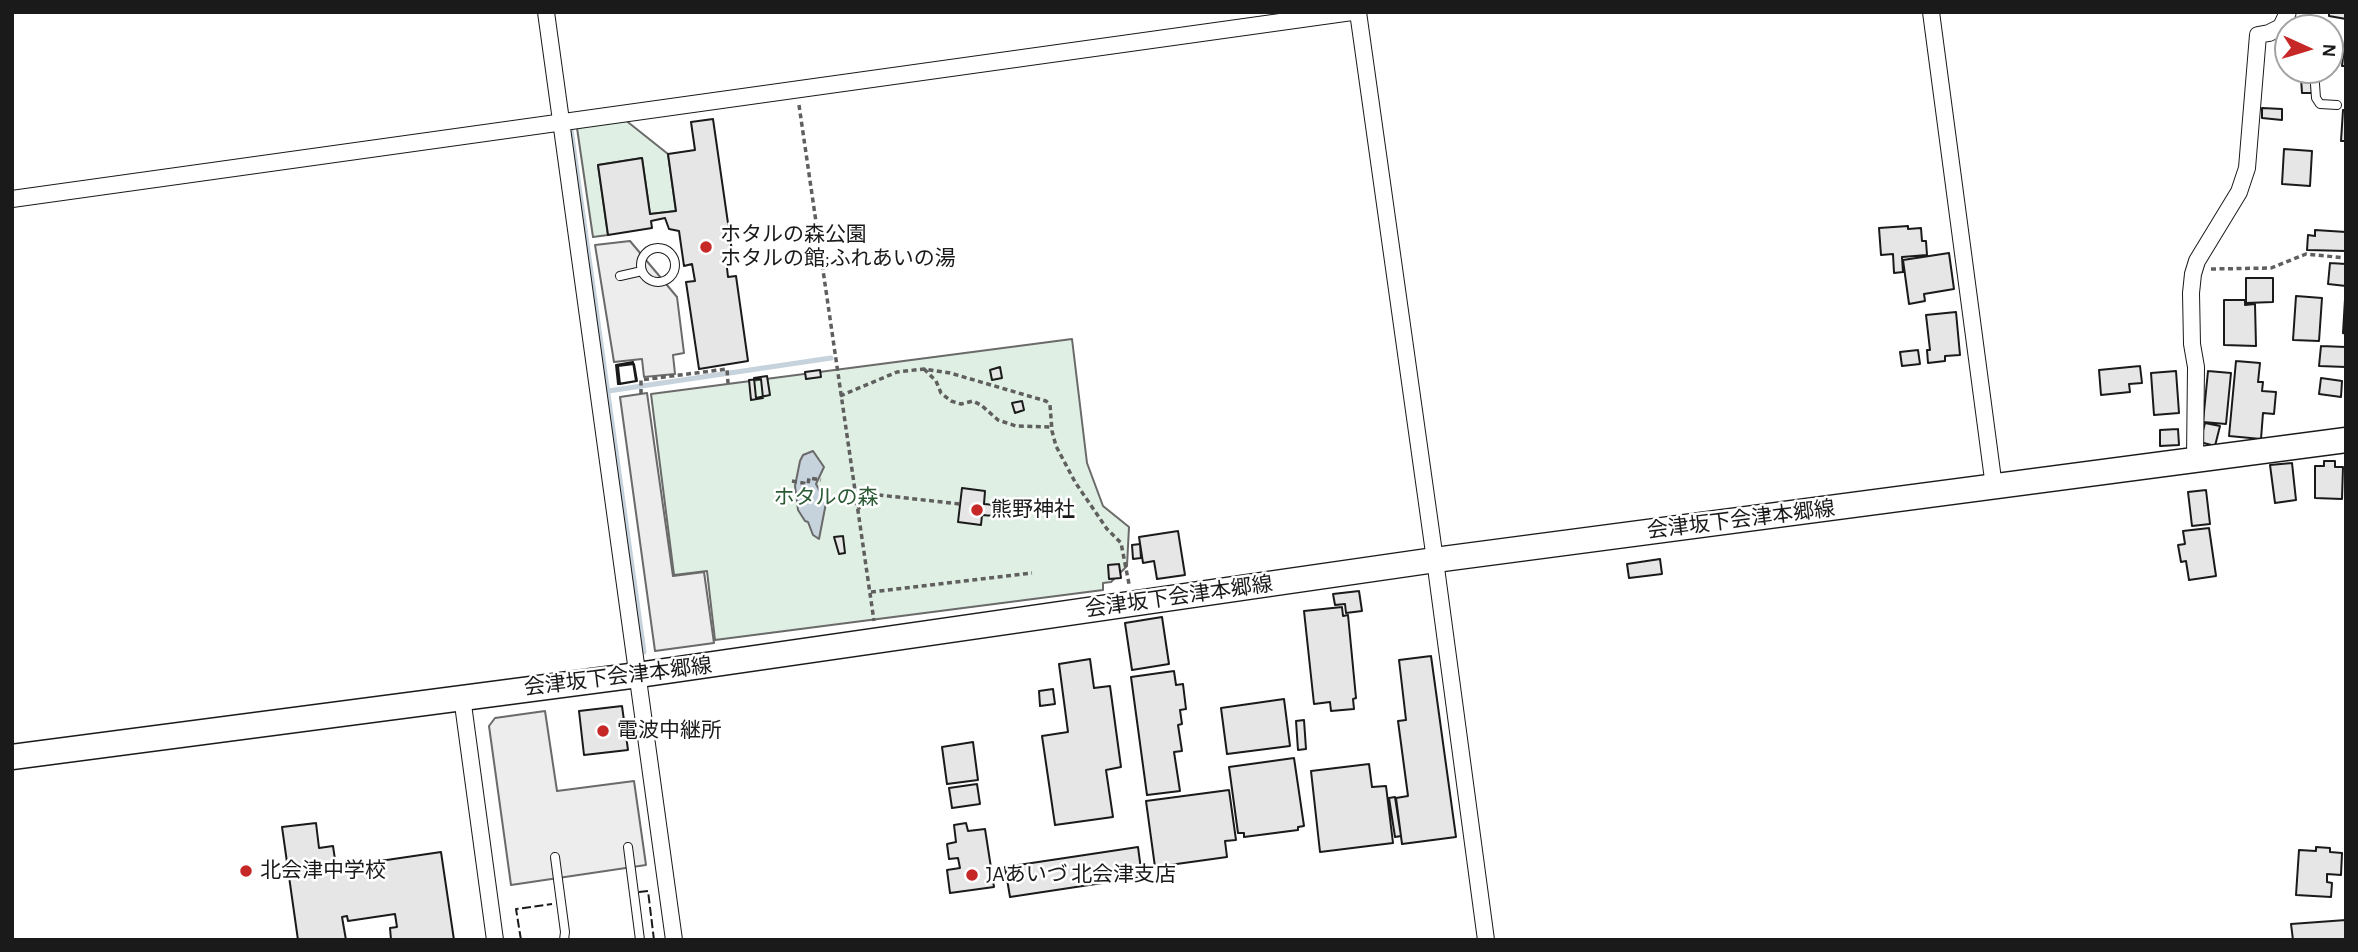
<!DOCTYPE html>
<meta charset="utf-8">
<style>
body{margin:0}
#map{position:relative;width:2358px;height:952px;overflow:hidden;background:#fff;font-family:"Alegreya Sans",sans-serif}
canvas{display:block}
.frame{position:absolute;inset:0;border:14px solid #1a1a1a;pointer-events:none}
.north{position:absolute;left:2274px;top:14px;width:70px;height:70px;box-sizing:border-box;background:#fff;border:2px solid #a3a3a3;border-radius:50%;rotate:94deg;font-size:19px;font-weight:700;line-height:28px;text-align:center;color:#1a1a1a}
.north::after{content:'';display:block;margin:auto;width:24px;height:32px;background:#c62828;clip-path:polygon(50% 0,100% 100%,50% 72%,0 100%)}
</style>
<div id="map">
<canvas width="2358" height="952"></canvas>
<div class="frame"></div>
<div class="north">N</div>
</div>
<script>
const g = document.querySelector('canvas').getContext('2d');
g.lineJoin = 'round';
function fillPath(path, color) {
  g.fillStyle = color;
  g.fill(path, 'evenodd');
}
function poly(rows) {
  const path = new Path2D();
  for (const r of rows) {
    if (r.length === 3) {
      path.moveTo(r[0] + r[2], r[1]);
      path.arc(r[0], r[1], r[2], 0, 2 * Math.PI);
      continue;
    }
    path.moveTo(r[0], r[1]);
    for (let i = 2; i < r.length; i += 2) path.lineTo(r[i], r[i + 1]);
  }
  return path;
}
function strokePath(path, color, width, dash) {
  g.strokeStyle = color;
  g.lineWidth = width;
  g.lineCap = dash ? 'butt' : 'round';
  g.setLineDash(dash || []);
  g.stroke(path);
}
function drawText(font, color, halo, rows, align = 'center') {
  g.font = font + ' "Alegreya Sans","Noto Sans JP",sans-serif';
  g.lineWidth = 5;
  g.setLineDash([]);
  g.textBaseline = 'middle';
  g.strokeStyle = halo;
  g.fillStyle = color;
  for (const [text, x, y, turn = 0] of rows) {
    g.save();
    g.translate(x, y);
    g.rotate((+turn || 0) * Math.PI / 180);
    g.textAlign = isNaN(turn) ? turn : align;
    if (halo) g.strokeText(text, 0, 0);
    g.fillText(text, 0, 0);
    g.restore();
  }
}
const green = poly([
 [624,119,668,154,676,211,650,214,642,158,598,165,608,235,593,237,577,128,624,119],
 [1072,339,1087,463,1103,506,1129,527,1127,566,1111,582,1103,583,1103,590,715,640,707,571,674,575,651,394,1072,339]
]);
fillPath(green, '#e0efe3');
strokePath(green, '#6a6a6a', 2);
const parking = poly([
 [630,241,677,297,684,353,673,355,675,374,644,377,642,359,614,362,595,245,630,241],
 [647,393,673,576,704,572,714,643,655,651,620,397,647,393],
 [545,711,557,791,634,781,646,865,511,885,489,726,495,718,545,711]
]);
fillPath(parking, '#ededed');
strokePath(parking, '#6a6a6a', 2);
const water = poly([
 [813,451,824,467,816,484,826,503,819,539,813,535,808,522,805,521,798,510,795,486,800,461,803,455,813,451]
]);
fillPath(water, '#c6d2dc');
strokePath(water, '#6a6a6a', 2);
strokePath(poly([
 [571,129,644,652],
 [608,391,831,358]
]), '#c6d2dc', 5);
const building = poly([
 [2329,12,2346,12,2346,19,2329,16,2329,12],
 [2346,31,2346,66,2342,66,2346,31],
 [2311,77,2312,93,2302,93,2301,78,2311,77],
 [2262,108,2282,109,2282,120,2262,118,2262,108],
 [2343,110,2346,110,2346,141,2341,141,2343,110],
 [713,119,733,258,726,259,728,277,736,276,748,361,699,369,686,282,695,281,692,264,684,266,679,231,669,229,665,218,651,221,652,228,608,235,598,165,642,158,650,214,676,211,668,154,695,150,691,122,713,119],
 [2284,149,2312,151,2310,186,2282,184,2284,149],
 [1908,226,1908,229,1921,228,1922,241,1926,241,1927,255,1902,257,1903,272,1894,273,1893,254,1881,255,1879,228,1908,226],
 [2315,230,2346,232,2346,251,2307,250,2308,235,2315,236,2315,230],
 [1949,253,1954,289,1924,294,1925,301,1909,304,1903,260,1949,253],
 [2330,263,2346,264,2346,286,2328,284,2330,263],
 [2246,278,2273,278,2273,302,2246,303,2246,278],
 [2296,296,2322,298,2319,341,2293,340,2296,296],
 [2345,299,2346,299,2346,334,2343,333,2345,299],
 [2224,300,2245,300,2245,305,2255,304,2256,346,2224,345,2224,300],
 [1956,312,1960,355,1945,356,1945,361,1928,363,1927,350,1930,350,1926,315,1956,312],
 [2321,346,2346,347,2346,367,2319,366,2321,346],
 [1918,350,1920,364,1902,366,1900,352,1918,350],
 [2236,361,2260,363,2258,382,2263,382,2262,391,2276,392,2274,414,2263,413,2261,439,2229,436,2236,361],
 [633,362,636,381,618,384,616,365,633,362],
 [634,364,637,381,620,384,618,366,634,364],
 [2140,366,2142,383,2129,384,2130,392,2101,395,2099,370,2140,366],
 [1000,367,1002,378,992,380,990,370,1000,367],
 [820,370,821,377,806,379,805,372,820,370],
 [2176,371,2179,413,2154,415,2151,373,2176,371],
 [2208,371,2231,373,2226,424,2203,422,2208,371],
 [767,376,770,395,756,398,754,378,767,376],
 [2321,378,2342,381,2341,397,2319,394,2321,378],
 [761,379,763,398,751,400,749,380,761,379],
 [1022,401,1024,410,1015,413,1012,403,1022,401],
 [2205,423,2220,426,2215,446,2200,442,2205,423],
 [2178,429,2179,445,2160,446,2160,430,2178,429],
 [2324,461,2335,461,2335,467,2343,467,2342,499,2315,498,2315,466,2324,466,2324,461],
 [2292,463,2296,500,2275,503,2270,465,2292,463],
 [962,488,985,491,984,504,995,505,994,516,982,515,981,525,958,522,962,488],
 [2206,490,2210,524,2192,526,2188,492,2206,490],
 [2209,528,2216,576,2189,580,2186,561,2181,562,2178,545,2185,544,2183,531,2209,528],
 [1178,531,1185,575,1157,579,1154,561,1143,563,1139,537,1178,531],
 [843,536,845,553,839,554,834,537,843,536],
 [1140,544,1141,558,1133,559,1132,545,1140,544],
 [1660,559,1662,574,1629,578,1627,564,1660,559],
 [1119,564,1121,578,1109,579,1108,565,1119,564],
 [1359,591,1362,611,1346,613,1345,604,1335,605,1333,594,1359,591],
 [1342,607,1343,616,1348,615,1356,698,1353,699,1354,709,1331,711,1330,702,1314,704,1304,611,1342,607],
 [1162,617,1169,664,1132,670,1125,623,1162,617],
 [1431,656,1456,837,1402,844,1396,798,1408,796,1398,721,1406,720,1399,660,1431,656],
 [1090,659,1094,688,1110,686,1121,767,1106,770,1113,817,1055,825,1042,736,1068,732,1059,664,1090,659],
 [1174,671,1176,685,1183,684,1186,709,1180,710,1182,724,1178,725,1182,751,1174,752,1180,791,1147,795,1131,677,1174,671],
 [1053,689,1055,704,1040,706,1039,691,1053,689],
 [1284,699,1290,746,1227,754,1221,708,1284,699],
 [622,706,628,750,584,755,579,711,622,706],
 [1304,720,1306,749,1298,750,1296,721,1304,720],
 [973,742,978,780,947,784,942,747,973,742],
 [1294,758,1304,826,1298,827,1298,830,1244,837,1244,833,1238,833,1229,767,1294,758],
 [1369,764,1372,787,1386,786,1393,843,1320,852,1311,771,1369,764],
 [977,784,980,804,952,808,949,788,977,784],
 [1229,790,1236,840,1225,841,1227,857,1155,867,1146,801,1229,790],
 [1395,797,1401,836,1395,837,1389,798,1395,797],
 [316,823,319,848,333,846,337,873,340,873,339,867,441,852,454,940,391,940,390,928,397,927,395,914,348,921,347,916,342,917,346,940,298,940,282,827,316,823],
 [966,823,968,831,985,829,994,887,950,893,947,870,960,868,958,858,949,859,947,844,956,842,954,825,966,823],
 [1138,847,1142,877,1010,897,1005,867,1138,847],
 [2316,847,2330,848,2330,852,2342,853,2341,875,2327,874,2327,882,2332,883,2331,897,2296,895,2299,850,2316,851,2316,847],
 [2346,920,2346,940,2293,940,2291,924,2346,920]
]);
fillPath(building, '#e6e6e6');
strokePath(building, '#1a1a1a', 2);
const lane = poly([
 [2287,17,2302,28],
 [2314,70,2316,98,2320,104,2337,105],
 [658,265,17],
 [620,276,642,271],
 [628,847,640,940],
 [555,857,565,932,564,940]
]);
const street = poly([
 [546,12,674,940],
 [1358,12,1435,560,1486,940],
 [1931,12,1994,487],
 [12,199,1352,12],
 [2195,458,2196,367,2192,344,2191,293,2193,274,2197,261,2239,192,2247,168,2258,35,2269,33,2281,27,2288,12],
 [462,697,495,940]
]);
const primary = poly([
 [12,757,638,675,1435,560,2346,440]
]);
strokePath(lane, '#1a1a1a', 10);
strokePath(street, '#1a1a1a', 18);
strokePath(primary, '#1a1a1a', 27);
strokePath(poly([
 [799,105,874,621],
 [2211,269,2271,268,2306,254,2346,258],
 [924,369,936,381,941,393,951,401,961,404,973,401,981,405,998,420,1016,426,1052,427],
 [641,394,641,380,727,369,728,383],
 [840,396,897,372,924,369,950,373,1046,401,1050,405,1052,431,1056,446,1075,482,1107,529,1121,543,1129,584],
 [792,481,808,484,809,478,821,480],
 [858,509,867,499,879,495,960,504],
 [871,592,1032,573]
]), '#5f5f5f', 3.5, [5, 3.5]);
strokePath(lane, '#fff', 8);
strokePath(street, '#fff', 16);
strokePath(primary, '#fff', 24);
strokePath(poly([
 [639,892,648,891,654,940],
 [521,940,516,909,552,904]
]), '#1a1a1a', 2, [9, 3.5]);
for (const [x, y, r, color] of [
 [706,247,7,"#c62828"],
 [977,510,7,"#c62828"],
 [603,731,7,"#c62828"],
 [246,871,7,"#c62828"],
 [972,875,7,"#c62828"]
]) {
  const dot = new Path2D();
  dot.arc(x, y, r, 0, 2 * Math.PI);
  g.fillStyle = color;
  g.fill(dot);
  strokePath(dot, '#fff', 2.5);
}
drawText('21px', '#1a1a1a', '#fff', [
 ["ホタルの森公園",720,235],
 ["ホタルの館;ふれあいの湯",720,259],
 ["熊野神社",991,510],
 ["電波中継所",617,731],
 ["北会津中学校",260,871],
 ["JAあいづ 北会津支店",986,875]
], 'left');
drawText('21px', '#2b5a34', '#fff', [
 ["ホタルの森",826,498]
]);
drawText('21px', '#1a1a1a', '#fff', [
 ["会津坂下会津本郷線",1741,520,-7],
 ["会津坂下会津本郷線",1179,597,-8],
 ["会津坂下会津本郷線",618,677,-7]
]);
</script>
